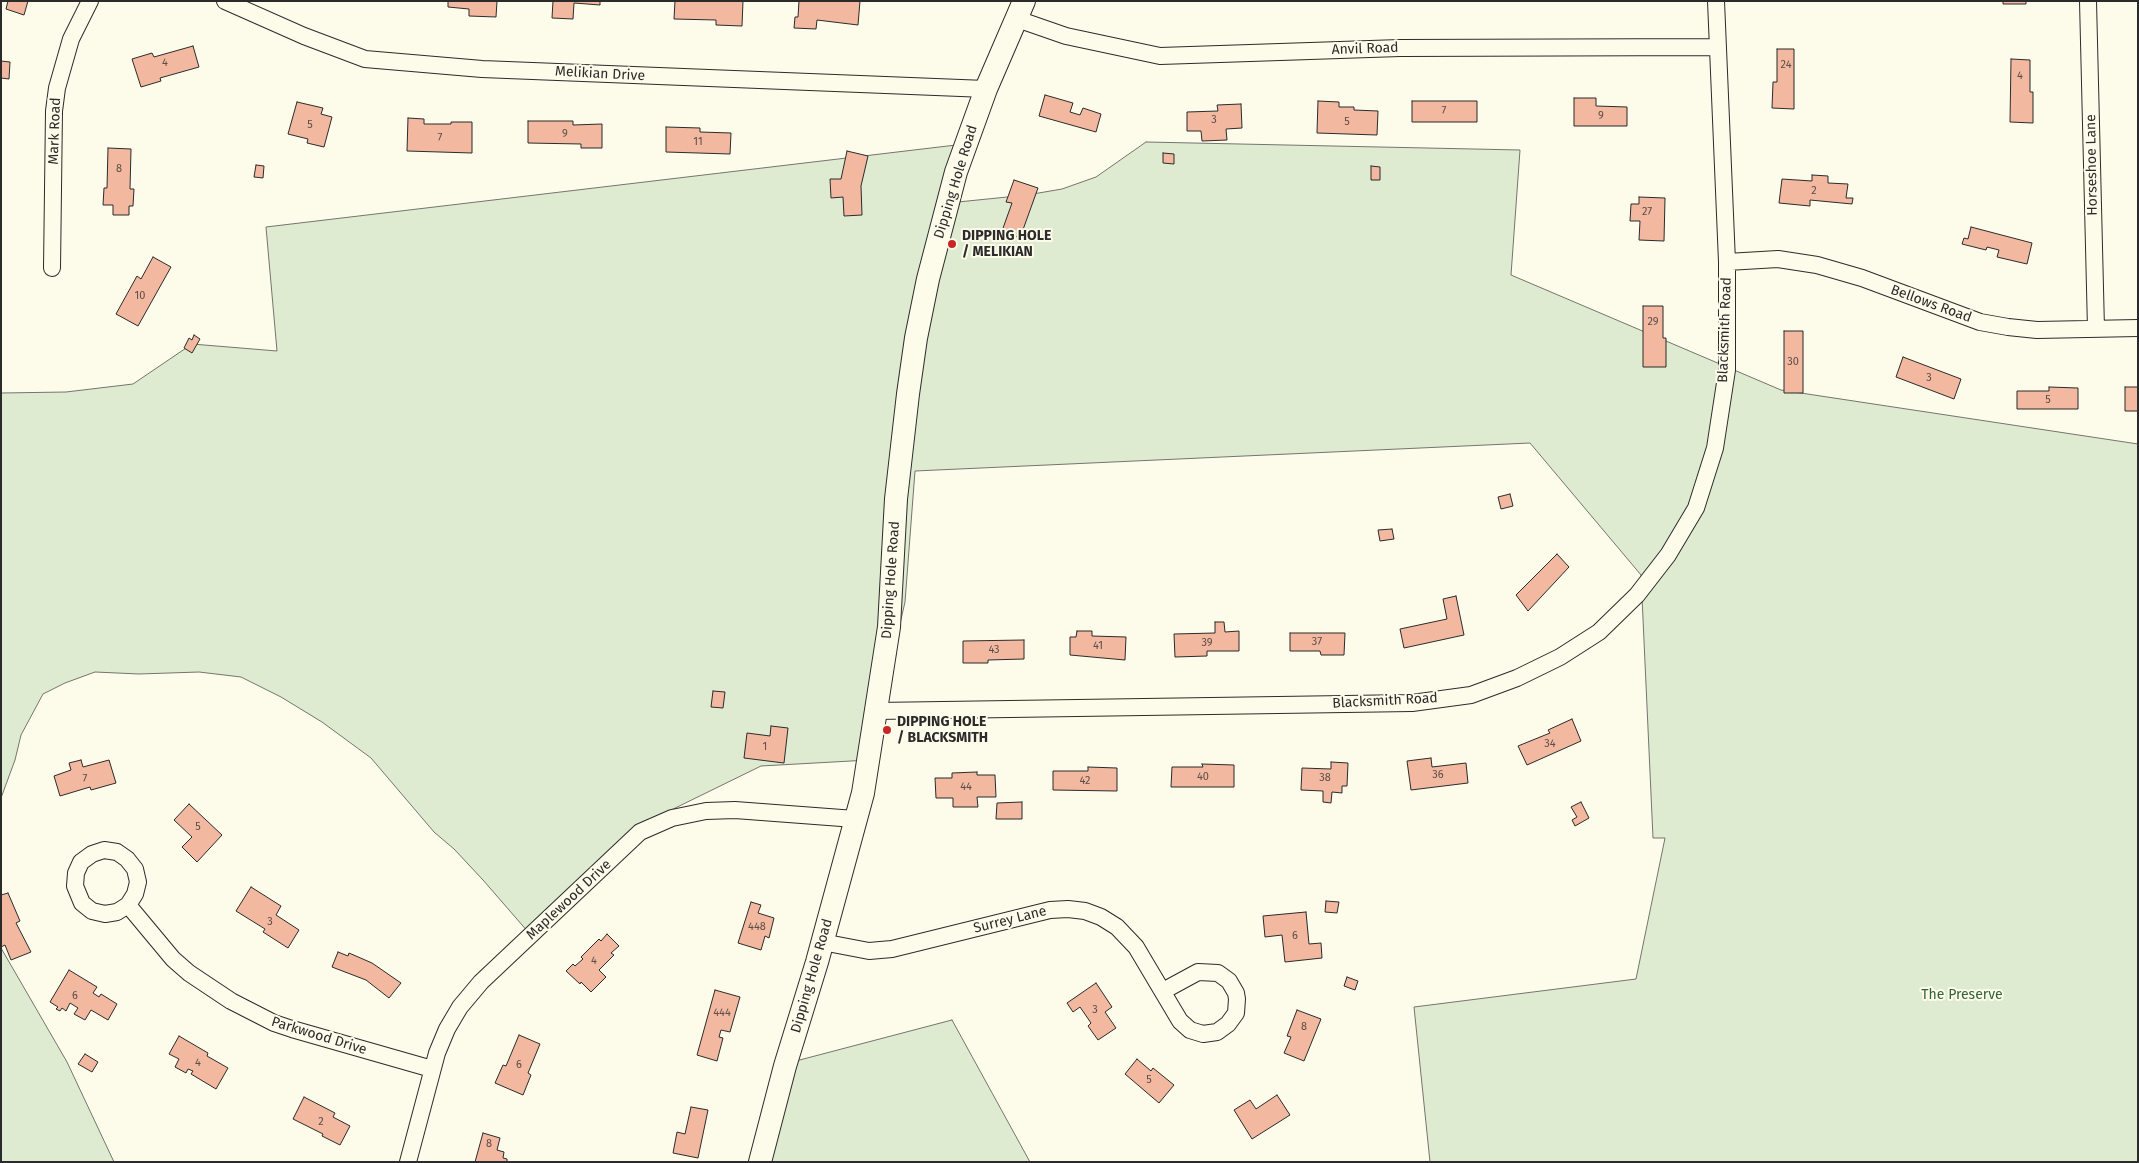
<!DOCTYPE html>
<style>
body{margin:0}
#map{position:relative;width:2139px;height:1163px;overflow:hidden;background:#fdfbea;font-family:"Fira Sans",sans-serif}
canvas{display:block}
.frame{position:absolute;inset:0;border:2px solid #2b2b2b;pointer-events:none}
</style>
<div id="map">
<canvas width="2139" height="1163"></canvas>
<div class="frame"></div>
</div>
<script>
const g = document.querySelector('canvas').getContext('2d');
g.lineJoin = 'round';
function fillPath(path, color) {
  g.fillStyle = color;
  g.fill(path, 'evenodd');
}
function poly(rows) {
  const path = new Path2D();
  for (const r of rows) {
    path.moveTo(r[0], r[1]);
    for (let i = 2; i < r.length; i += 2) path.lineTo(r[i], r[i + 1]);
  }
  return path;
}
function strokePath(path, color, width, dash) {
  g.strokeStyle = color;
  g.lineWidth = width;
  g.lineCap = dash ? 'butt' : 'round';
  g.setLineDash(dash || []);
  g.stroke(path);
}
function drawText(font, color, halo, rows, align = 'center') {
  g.font = font + ' "Fira Sans",sans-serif';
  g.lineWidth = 4;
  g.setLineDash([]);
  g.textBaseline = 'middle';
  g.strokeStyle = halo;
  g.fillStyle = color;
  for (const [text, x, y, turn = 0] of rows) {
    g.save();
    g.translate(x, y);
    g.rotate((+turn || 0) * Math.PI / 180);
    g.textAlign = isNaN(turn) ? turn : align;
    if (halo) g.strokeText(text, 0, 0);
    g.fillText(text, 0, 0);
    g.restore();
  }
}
const green = poly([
 [1146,142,1520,150,1511,275,1781,390,2138,444,2138,1162,1430,1162,1414,1007,1636,979,1665,838,1653,838,1641,575,1530,443,915,471,905,602,869,760,761,766,663,814,529,933,483,880,454,849,434,832,371,758,322,722,281,697,241,677,199,672,139,674,95,672,65,683,43,694,21,735,15,760,1,798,1,393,66,392,133,384,192,344,277,351,266,227,956,145,948,203,1027,195,1062,189,1096,177,1146,142],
 [1,948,67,1062,114,1162,1,1162,1,948],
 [952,1020,1030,1162,762,1162,792,1062,952,1020]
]);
fillPath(green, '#deebd1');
strokePath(green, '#74746e', 1);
const building = poly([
 [8,1,28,1,24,15,6,9,8,1],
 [448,1,497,1,496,17,469,16,469,9,448,7,448,1],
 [553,1,600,1,600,5,574,3,573,19,552,18,553,1],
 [675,1,743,1,742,26,716,25,716,20,674,19,675,1],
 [799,1,860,1,858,25,817,20,816,29,794,28,795,17,798,17,799,1],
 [2003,1,2026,1,2026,4,2003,4,2003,1],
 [193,46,199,67,160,78,161,81,141,87,132,59,152,53,154,57,193,46],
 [1777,49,1794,49,1794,109,1772,108,1773,82,1777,82,1777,49],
 [2011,59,2030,60,2030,92,2033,92,2033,123,2010,122,2011,59],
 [1,61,10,62,9,79,1,78,1,61],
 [1045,95,1073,103,1070,112,1080,115,1083,108,1101,114,1096,132,1039,116,1045,95],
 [1574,98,1596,98,1596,106,1627,107,1627,126,1574,126,1574,98],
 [1318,101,1339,102,1339,107,1354,107,1354,110,1378,111,1377,135,1317,133,1318,101],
 [1412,101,1477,101,1477,122,1412,122,1412,101],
 [297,102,323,108,321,114,332,117,324,147,307,143,308,139,288,134,297,102],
 [1241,104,1242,128,1226,129,1227,140,1202,141,1201,131,1187,131,1187,112,1218,111,1217,105,1241,104],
 [408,118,424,119,424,124,451,124,451,122,472,122,472,153,407,151,408,118],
 [528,121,573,121,573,125,602,124,602,148,581,148,581,144,528,143,528,121],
 [666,127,700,128,700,132,731,133,730,154,666,152,666,127],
 [108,148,131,149,130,189,134,189,133,206,129,206,129,215,113,215,113,205,103,205,104,188,107,188,108,148],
 [847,151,868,156,861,186,862,215,844,216,843,197,831,198,830,179,841,179,847,151],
 [1163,153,1174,154,1174,164,1163,163,1163,153],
 [256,165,264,166,263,178,254,177,256,165],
 [1371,166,1380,167,1380,180,1371,180,1371,166],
 [1812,175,1828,176,1828,183,1848,184,1846,198,1853,198,1852,204,1810,200,1810,206,1779,203,1782,179,1812,181,1812,175],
 [1014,180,1038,188,1020,238,1002,231,1012,203,1006,202,1014,180],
 [1639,197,1665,198,1664,241,1639,240,1640,221,1630,221,1631,204,1639,204,1639,197],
 [1971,227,2032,243,2027,264,1997,257,1999,250,1987,247,1986,250,1962,244,1964,238,1968,239,1971,227],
 [153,257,171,267,138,326,116,314,137,276,141,279,153,257],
 [1643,306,1663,306,1663,338,1666,338,1666,367,1643,367,1643,306],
 [1784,331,1803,331,1803,393,1784,393,1784,331],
 [194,335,200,339,192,353,184,348,189,338,192,340,194,335],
 [1903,357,1961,379,1954,399,1896,377,1903,357],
 [2049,387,2078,388,2078,409,2017,409,2017,391,2049,391,2049,387],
 [2125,387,2138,387,2138,411,2125,411,2125,387],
 [1510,494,1513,506,1501,509,1498,497,1510,494],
 [1392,529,1394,539,1380,541,1378,530,1392,529],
 [1557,554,1569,567,1528,611,1516,595,1557,554],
 [1456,596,1464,635,1404,648,1400,629,1447,619,1443,599,1456,596],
 [1215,622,1224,622,1225,632,1239,631,1239,651,1207,651,1207,656,1175,657,1174,634,1215,633,1215,622],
 [1077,631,1092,631,1092,636,1126,637,1125,660,1070,655,1070,637,1076,637,1077,631],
 [1290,633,1345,633,1344,655,1321,655,1320,651,1290,651,1290,633],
 [1024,640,1024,659,988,660,988,663,963,663,963,641,1024,640],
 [713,691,725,692,723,708,711,707,713,691],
 [1572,719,1581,741,1527,765,1518,746,1550,733,1548,730,1572,719],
 [771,726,788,728,784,763,744,758,747,733,770,736,771,726],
 [1431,758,1432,767,1466,763,1468,783,1411,790,1407,761,1431,758],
 [81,760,83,767,109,760,116,783,91,790,90,787,60,796,54,776,71,770,69,763,81,760],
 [1331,762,1348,763,1347,786,1342,786,1342,793,1332,792,1331,803,1323,802,1323,791,1301,790,1302,768,1331,769,1331,762],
 [1202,764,1234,765,1234,787,1171,787,1172,767,1203,767,1202,764],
 [1088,767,1117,768,1117,791,1053,790,1053,771,1088,771,1088,767],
 [977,772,977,775,995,775,996,797,977,797,978,807,953,807,953,798,936,798,935,778,952,778,952,773,977,772],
 [1022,802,1022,819,996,819,997,803,1022,802],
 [1581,802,1589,818,1575,826,1572,820,1577,817,1571,807,1581,802],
 [189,804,222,835,197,862,182,847,192,837,174,820,189,804],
 [251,887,281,906,276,915,299,930,288,948,263,932,265,929,236,911,251,887],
 [8,893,20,921,16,923,31,952,11,960,5,945,1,947,1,895,8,893],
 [1326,901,1339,902,1337,913,1325,912,1326,901],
 [751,902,761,905,758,913,774,918,769,938,765,936,761,950,738,943,751,902],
 [1306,912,1309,944,1321,943,1322,958,1285,962,1282,935,1265,937,1263,916,1306,912],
 [607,934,619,946,611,953,614,955,599,970,606,977,591,992,581,982,580,984,566,971,573,964,575,966,583,959,581,957,599,939,601,941,607,934],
 [338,952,348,956,349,953,372,963,401,983,389,998,366,980,332,967,338,952],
 [69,970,97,987,93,993,99,997,101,994,117,1004,108,1020,91,1010,85,1020,74,1014,78,1008,70,1003,66,1011,62,1008,60,1011,56,1009,58,1007,50,1002,69,970],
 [1347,977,1358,981,1355,990,1344,986,1347,977],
 [1096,983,1112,1007,1105,1012,1116,1028,1098,1040,1088,1026,1091,1023,1080,1007,1073,1012,1067,1003,1096,983],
 [715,990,740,997,730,1032,721,1030,719,1037,723,1038,717,1061,697,1055,715,990],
 [1297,1010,1321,1019,1304,1061,1284,1053,1291,1037,1287,1036,1297,1010],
 [519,1035,540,1044,528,1073,531,1075,523,1095,495,1083,503,1065,506,1066,519,1035],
 [179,1036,208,1053,207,1056,228,1068,216,1089,191,1074,193,1071,188,1069,186,1073,175,1067,179,1059,169,1054,179,1036],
 [85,1054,98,1062,92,1072,78,1064,85,1054],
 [1137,1059,1151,1071,1153,1068,1174,1085,1159,1103,1125,1074,1137,1059],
 [1277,1095,1290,1115,1252,1139,1234,1110,1250,1100,1256,1109,1277,1095],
 [304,1097,335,1113,333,1117,350,1126,340,1145,322,1136,323,1134,293,1119,304,1097],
 [691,1107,708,1110,698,1158,673,1153,677,1132,685,1134,691,1107],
 [483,1133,500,1138,497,1150,504,1152,503,1158,507,1159,507,1162,475,1162,483,1133]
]);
fillPath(building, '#f2b8a0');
strokePath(building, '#2b2b2b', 1);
const street = poly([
 [225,1,304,36,365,59,482,69,986,89],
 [2088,1,2096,329],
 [1017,19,1066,36,1160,56,1400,48,1718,47],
 [1727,262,1778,259,1817,265,1862,278,1980,322,2008,327,2037,330,2138,328],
 [52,268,54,111,57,88,71,39,90,1],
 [876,711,1412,703,1471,695,1517,678,1560,657,1599,632,1637,595,1668,555,1696,508,1715,448,1727,370,1727,262,1716,1],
 [128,905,135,894,138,882,135,869,127,859,117,852,104,850,92,854,81,862,76,873,75,886,82,903,92,911,105,914,117,912,128,905,173,959,189,973,231,1001,274,1023,292,1029,432,1069],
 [822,942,869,951,892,949,1050,910,1068,909,1085,911,1101,917,1117,927,1136,947,1180,1021,1190,1030,1203,1034,1217,1032,1228,1024,1236,1013,1237,999,1236,993,1229,981,1218,973,1198,972,1163,991],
 [408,1162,437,1053,447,1029,460,1007,481,982,640,832,672,818,706,811,735,810,855,819]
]);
const secondary = poly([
 [760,1162,785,1066,817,962,863,793,889,627,896,499,908,394,916,338,928,279,956,172,986,89,1024,1]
]);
strokePath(street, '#2b2b2b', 18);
strokePath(secondary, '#2b2b2b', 24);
strokePath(street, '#fdfbea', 16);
strokePath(secondary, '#fdfbea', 22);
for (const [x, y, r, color] of [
 [952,244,5,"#c62828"],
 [887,730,5,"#c62828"]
]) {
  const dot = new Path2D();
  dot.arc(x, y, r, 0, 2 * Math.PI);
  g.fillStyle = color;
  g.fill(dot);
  strokePath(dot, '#fdfbea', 2);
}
drawText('11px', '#5d4e48', null, [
 ["4",165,63],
 ["24",1786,65],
 ["4",2020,76],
 ["7",1444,111],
 ["9",1601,116],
 ["3",1214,120],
 ["5",1347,122],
 ["5",310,125],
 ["9",565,134],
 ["7",440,138],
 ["11",698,142],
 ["8",119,169],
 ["2",1814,191],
 ["27",1647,212],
 ["10",140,296],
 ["29",1653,322],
 ["30",1793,362],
 ["3",1929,378],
 ["5",2048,400],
 ["37",1317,642],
 ["39",1207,643],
 ["41",1098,646],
 ["43",994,650],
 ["34",1550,744],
 ["1",765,747],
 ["36",1438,775],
 ["40",1203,777],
 ["38",1325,778],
 ["7",85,779],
 ["42",1085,781],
 ["44",966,787],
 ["5",198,827],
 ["3",270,922],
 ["448",757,927],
 ["6",1295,936],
 ["4",594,961],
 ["6",75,996],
 ["3",1095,1010],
 ["444",722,1013],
 ["8",1304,1027],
 ["4",198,1063],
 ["6",519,1065],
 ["5",1149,1080],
 ["2",321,1122],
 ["8",489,1144]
]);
drawText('14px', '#2b2b2b', '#fdfbea', [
 ["Anvil Road",1365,49,-2],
 ["Melikian Drive",600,74,3],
 ["Mark Road",55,131,-88],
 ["Horseshoe Lane",2092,165,-91],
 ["Dipping Hole Road",956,182,-73],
 ["Bellows Road",1931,304,20],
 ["Blacksmith Road",1725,330,-88],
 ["Dipping Hole Road",891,580,-86],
 ["Blacksmith Road",1385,701,-3],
 ["Maplewood Drive",569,900,-43],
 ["Surrey Lane",1010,920,-14],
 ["Dipping Hole Road",812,976,-74],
 ["Parkwood Drive",319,1036,17]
]);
drawText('bold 14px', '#2b2b2b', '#fdfbea', [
 ["DIPPING HOLE",962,236],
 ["/ MELIKIAN",962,252],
 ["DIPPING HOLE",897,722],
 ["/ BLACKSMITH",897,738]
], 'left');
drawText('14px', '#34623c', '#fdfbea', [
 ["The Preserve",1962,995]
]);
</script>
